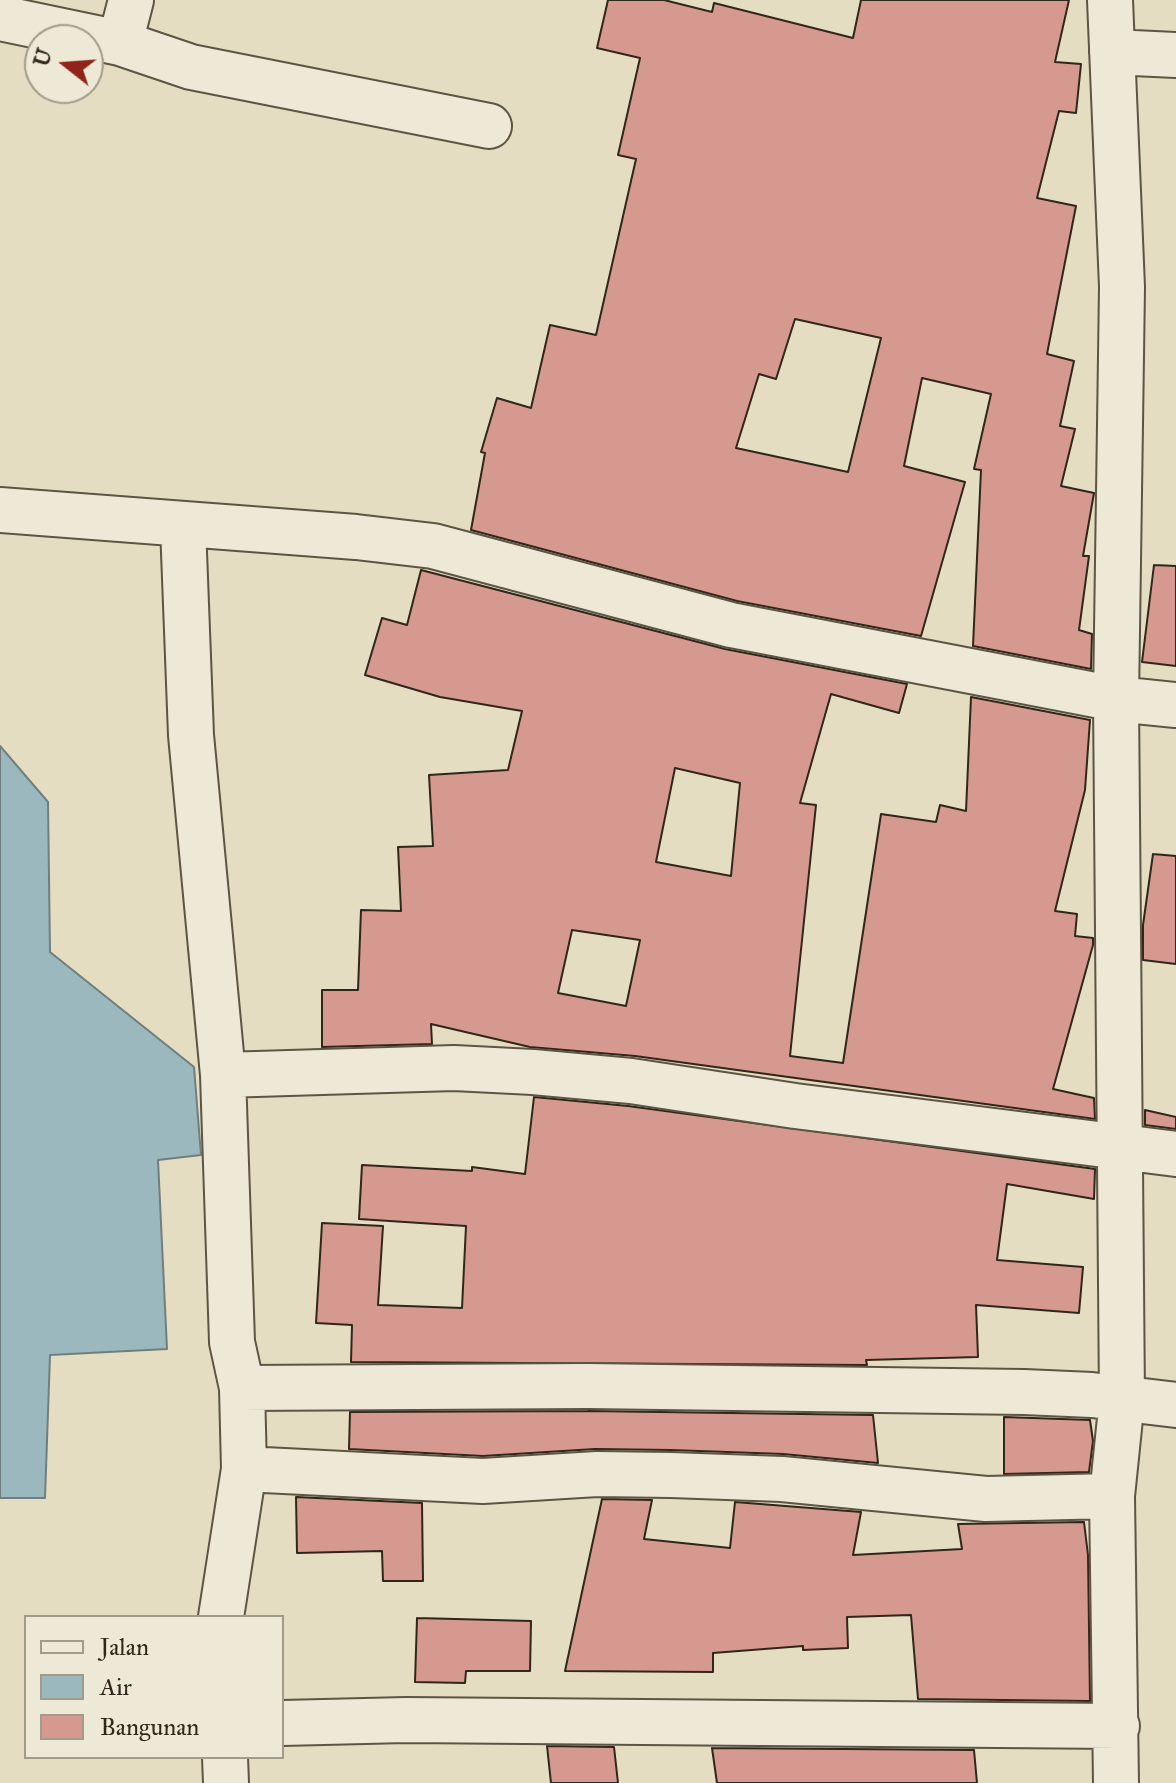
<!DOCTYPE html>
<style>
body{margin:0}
#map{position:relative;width:1176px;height:1783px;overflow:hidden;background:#e5ddc2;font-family:"IM FELL Great Primer",serif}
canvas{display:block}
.legend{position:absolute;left:24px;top:1615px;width:260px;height:144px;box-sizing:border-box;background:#eee9d7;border:2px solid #a29b8b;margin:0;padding:10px 14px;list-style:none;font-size:24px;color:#30261a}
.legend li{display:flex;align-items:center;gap:16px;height:40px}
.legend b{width:40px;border:2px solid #a29b8b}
.north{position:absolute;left:24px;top:24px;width:80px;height:80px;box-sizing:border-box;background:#eee9d7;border:2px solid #a29b8b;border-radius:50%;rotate:287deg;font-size:22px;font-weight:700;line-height:32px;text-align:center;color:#30261a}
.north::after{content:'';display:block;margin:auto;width:28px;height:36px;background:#8f2418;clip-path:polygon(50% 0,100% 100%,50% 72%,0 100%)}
</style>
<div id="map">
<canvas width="1176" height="1783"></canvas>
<ul class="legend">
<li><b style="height:10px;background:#eee9d7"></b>Jalan</li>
<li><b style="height:22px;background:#9cb8bf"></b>Air</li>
<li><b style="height:22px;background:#d6998f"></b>Bangunan</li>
</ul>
<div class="north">U</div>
</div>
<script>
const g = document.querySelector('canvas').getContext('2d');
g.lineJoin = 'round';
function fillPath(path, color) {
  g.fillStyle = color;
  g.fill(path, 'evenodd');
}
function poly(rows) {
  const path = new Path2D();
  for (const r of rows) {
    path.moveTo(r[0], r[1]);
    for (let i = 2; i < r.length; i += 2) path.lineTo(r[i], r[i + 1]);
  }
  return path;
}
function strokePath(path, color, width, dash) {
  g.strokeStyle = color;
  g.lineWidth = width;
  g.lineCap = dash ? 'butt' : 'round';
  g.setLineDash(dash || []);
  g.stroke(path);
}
const water = poly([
 [0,746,48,802,50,952,194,1067,201,1155,158,1160,167,1349,50,1355,45,1498,0,1498,0,746]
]);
fillPath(water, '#9cb8bf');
strokePath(water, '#717e7d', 2);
const building = poly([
 [608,0,664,0,712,12,714,3,853,38,861,0,1069,0,1055,62,1081,64,1076,113,1059,111,1037,198,1076,206,1047,354,1074,361,1060,426,1075,429,1061,486,1094,493,1083,556,1089,556,1079,630,1092,634,1091,669,973,646,981,470,974,469,991,394,922,378,904,466,965,482,921,636,737,601,471,530,485,453,481,452,497,398,531,408,550,325,596,335,636,159,618,155,640,58,597,48,608,0],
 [795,319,881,338,848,472,736,448,759,374,776,379,795,319],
 [1154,565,1176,566,1176,666,1142,662,1154,565],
 [421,570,725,649,907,684,899,713,831,694,800,803,816,805,790,1056,843,1063,881,814,936,822,940,805,966,811,971,697,1090,720,1085,790,1055,911,1077,914,1075,936,1093,938,1093,945,1053,1089,1094,1098,1095,1119,635,1056,530,1047,431,1024,432,1044,322,1047,322,990,358,990,361,910,401,911,398,847,433,846,429,775,508,770,522,711,440,697,365,675,382,618,407,625,421,570],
 [675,768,740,783,731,876,656,862,675,768],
 [572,930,640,940,626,1006,558,993,572,930],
 [1153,854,1176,856,1176,964,1143,960,1143,925,1153,854],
 [534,1097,628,1106,1095,1169,1094,1199,1007,1184,997,1260,1083,1267,1079,1313,976,1305,978,1357,866,1360,867,1365,351,1362,352,1325,316,1323,322,1223,383,1226,378,1305,462,1308,466,1226,359,1219,362,1165,472,1171,472,1167,525,1174,534,1097],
 [1145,1110,1176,1117,1176,1129,1145,1125,1145,1110],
 [588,1411,873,1415,878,1463,783,1454,671,1450,595,1449,483,1456,349,1449,350,1412,588,1411],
 [1004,1417,1090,1420,1093,1441,1089,1472,1004,1474,1004,1417],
 [296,1497,422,1503,423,1581,383,1581,382,1551,297,1553,296,1497],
 [602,1499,652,1500,644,1539,730,1548,735,1502,861,1512,853,1555,962,1549,958,1524,1084,1522,1088,1555,1090,1701,918,1699,911,1615,847,1617,848,1648,803,1650,803,1646,713,1653,713,1672,565,1671,602,1499],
 [417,1618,531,1621,530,1671,466,1671,465,1683,415,1682,417,1618],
 [547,1746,614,1747,618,1783,551,1783,547,1746],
 [712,1748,974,1750,977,1783,717,1783,712,1748]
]);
fillPath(building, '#d6998f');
strokePath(building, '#30261a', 2);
const minor = poly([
 [131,0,120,43,191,67,489,126],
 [1110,0,1122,287,1116,699,1122,1399,1112,1496,1116,1783],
 [0,18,120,43],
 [1112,52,1176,55],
 [0,510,356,537,433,546,731,625,1116,699,1176,705],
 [183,526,191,735,223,1075,232,1342,242,1388,588,1386,1024,1392,1092,1395,1176,1405],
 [223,1075,454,1068,533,1072,631,1081,795,1106,1176,1154],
 [242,1388,244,1469],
 [221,1617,244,1469,483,1481,597,1474,671,1475,782,1479,986,1499,1112,1496],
 [282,1723,406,1720,1117,1726],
 [225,1757,226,1783]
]);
strokePath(minor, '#5d5444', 48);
strokePath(minor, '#eee9d7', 44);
</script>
